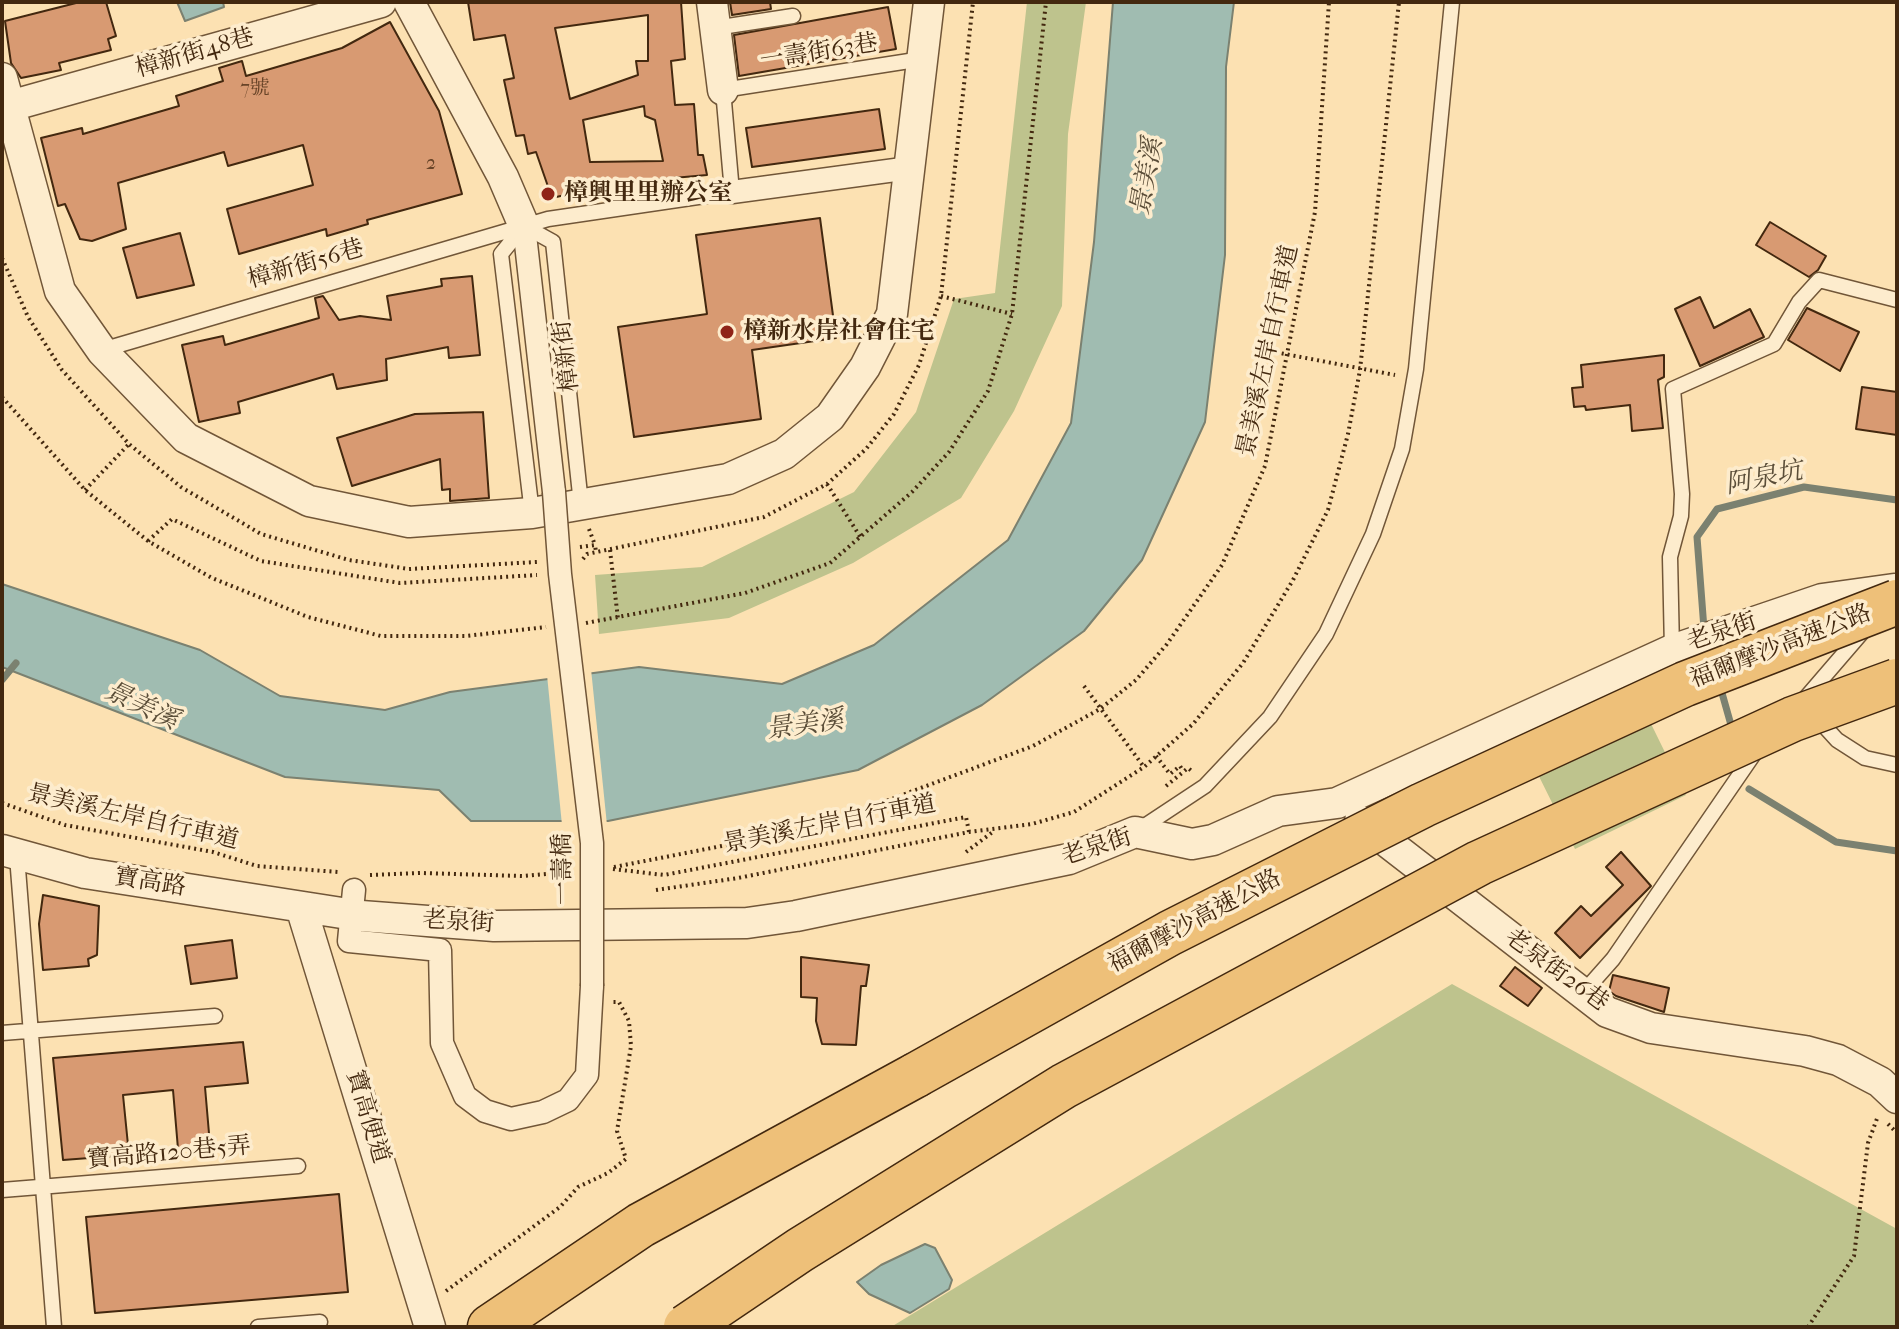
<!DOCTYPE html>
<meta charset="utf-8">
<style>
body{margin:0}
#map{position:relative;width:1899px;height:1329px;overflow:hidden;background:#fce1b2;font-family:"IM FELL French Canon",serif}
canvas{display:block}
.frame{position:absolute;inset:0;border:4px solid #43280f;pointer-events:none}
</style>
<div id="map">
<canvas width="1899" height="1329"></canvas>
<div class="frame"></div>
</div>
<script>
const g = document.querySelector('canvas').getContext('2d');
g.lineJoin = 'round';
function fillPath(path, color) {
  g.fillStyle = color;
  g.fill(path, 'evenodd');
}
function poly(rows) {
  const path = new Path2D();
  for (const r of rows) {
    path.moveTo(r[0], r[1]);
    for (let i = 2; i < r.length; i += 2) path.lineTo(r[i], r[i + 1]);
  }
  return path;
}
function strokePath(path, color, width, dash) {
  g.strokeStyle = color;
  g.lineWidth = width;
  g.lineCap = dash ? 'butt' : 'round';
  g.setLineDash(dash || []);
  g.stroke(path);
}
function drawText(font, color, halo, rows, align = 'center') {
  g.font = font + ' "IM FELL French Canon","Noto Serif TC",serif';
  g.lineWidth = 7;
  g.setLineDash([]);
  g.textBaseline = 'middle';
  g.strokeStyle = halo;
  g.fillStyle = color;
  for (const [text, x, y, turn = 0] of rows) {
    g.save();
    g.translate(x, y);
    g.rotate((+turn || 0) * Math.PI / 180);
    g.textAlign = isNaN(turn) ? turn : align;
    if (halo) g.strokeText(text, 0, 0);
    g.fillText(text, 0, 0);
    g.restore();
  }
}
fillPath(poly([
 [1027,2,1086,2,1068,134,1062,306,1014,411,961,498,853,563,729,618,599,634,595,575,702,567,854,492,916,412,954,299,995,293],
 [1627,675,1686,795,1575,849,1516,730],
 [1452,984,1897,1229,1897,1327,891,1327]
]), '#bec38d');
const water = poly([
 [177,2,223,2,224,7,185,21,177,2],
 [1113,2,1234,2,1226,67,1225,255,1205,422,1142,560,1084,631,982,705,858,770,608,821,471,821,439,790,285,777,2,667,2,584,200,650,280,696,385,710,450,692,639,667,782,684,874,645,1008,540,1071,423,1094,242,1113,2],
 [925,1244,935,1248,952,1280,949,1289,910,1313,869,1294,857,1282,881,1265,925,1244]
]);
fillPath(water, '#a0bcb1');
strokePath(water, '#7b8170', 2);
fillPath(poly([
 [591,669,607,825,562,825,547,675]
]), '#fce1b2');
strokePath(poly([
 [1704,629,1697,537,1717,509,1804,487,1897,500],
 [2,680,16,663],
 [1720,686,1733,732],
 [1749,789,1836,842,1897,851]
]), '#7b8170', 7);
const building = poly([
 [80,2,106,2,116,36,108,39,111,50,59,63,61,70,21,78,11,63,5,21,80,2],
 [468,2,681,2,685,59,671,61,675,105,694,104,698,155,703,155,707,175,594,185,595,188,552,198,536,152,528,154,524,135,516,136,504,80,514,78,505,35,474,40,468,2],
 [648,15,648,61,636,61,638,75,570,99,555,28,648,15],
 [644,106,645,116,655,120,663,161,590,162,583,120,644,106],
 [730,2,770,2,771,9,732,15,730,2],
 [888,7,896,49,739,76,734,35,888,7],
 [390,22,439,111,462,194,367,220,368,224,327,236,326,229,239,254,227,209,313,185,303,145,228,166,224,152,118,183,126,229,92,241,80,239,65,204,58,206,41,138,82,128,83,134,179,106,176,96,223,81,219,68,242,61,246,76,342,48,390,22],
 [879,109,885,149,752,167,746,128,879,109],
 [820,218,836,338,752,350,761,419,634,437,618,327,707,314,696,235,820,218],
 [1770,222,1826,256,1818,270,1809,277,1756,245,1770,222],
 [180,233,194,285,137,298,123,248,180,233],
 [472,276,480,355,449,358,448,347,386,359,387,380,337,389,333,374,238,402,240,413,199,422,182,345,223,336,225,345,319,318,315,298,323,296,339,320,360,316,391,320,387,296,442,286,441,279,472,276],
 [1700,297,1714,328,1750,309,1764,337,1700,366,1675,309,1700,297],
 [1807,308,1859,332,1840,371,1788,340,1807,308],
 [1664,355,1664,377,1658,380,1663,428,1632,431,1630,405,1586,410,1585,406,1574,407,1572,388,1583,387,1581,365,1664,355],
 [1862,387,1897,392,1897,435,1856,429,1862,387],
 [483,412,489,498,450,501,450,489,442,490,440,459,352,486,337,438,415,414,483,412],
 [1621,852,1651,886,1580,958,1555,933,1581,906,1591,916,1623,885,1606,867,1621,852],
 [43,895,99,906,97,955,88,959,89,966,43,970,39,924,43,895],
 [232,940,237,978,191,984,185,946,232,940],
 [801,957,869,965,866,986,861,986,856,1045,822,1044,816,1021,817,998,801,997,801,957],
 [1515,967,1542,988,1528,1006,1500,986,1515,967],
 [1613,975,1669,988,1664,1012,1616,996,1609,991,1613,975],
 [243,1042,248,1083,205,1087,210,1145,178,1149,173,1090,123,1095,129,1155,63,1160,53,1058,243,1042],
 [339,1194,348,1292,95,1313,86,1217,339,1194]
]);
fillPath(building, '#d89a72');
strokePath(building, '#43280f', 2);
const service = poly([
 [715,28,793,16],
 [524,226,553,242,581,504],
 [523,227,501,254,532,513],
 [102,350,548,219,732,192,723,90,922,59],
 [1672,650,1670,557,1681,516,1682,494,1673,389,1774,344,1799,302,1819,280,1897,300],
 [1803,701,1865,629],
 [1816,717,1837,740,1865,758,1897,765],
 [1140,829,1205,786,1270,717,1326,634,1373,534,1402,449,1416,369,1452,2],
 [17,856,54,1327],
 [1582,994,1613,959,1756,751],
 [2,1033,215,1016],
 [2,1190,298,1166],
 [258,1327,320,1322]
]);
const pedestrian = poly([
 [732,192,910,168],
 [524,226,554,492],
 [354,890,349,941,440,950,442,1043,465,1096,485,1111,511,1119,543,1112,568,1100,587,1075,592,986]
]);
const minor = poly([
 [409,2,503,177,524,226],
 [712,2,723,90],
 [2,78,60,291,102,351,186,438,309,501,409,522,532,513,728,479,784,454,830,417,865,367,892,314,929,2],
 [10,106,381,2],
 [1360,821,1607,1012,1651,1028,1805,1051,1838,1060,1880,1082,1897,1098],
 [2,850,85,873,361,916,494,926,747,923,796,916,1069,859,1135,832,1192,844,1213,840,1278,811,1337,803,1672,650,1822,599,1894,589],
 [301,907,430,1327]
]);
const motorway = poly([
 [490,1327,641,1225,916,1075]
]);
strokePath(service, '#715638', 17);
strokePath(pedestrian, '#715638', 25);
strokePath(minor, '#715638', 33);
strokePath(motorway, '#43280f', 47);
strokePath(poly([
 [2,258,28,317,62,370,129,444,181,487,261,534,349,560,409,569,537,562],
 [941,296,1012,314],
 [1264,350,1395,375],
 [2,397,85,490,148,541,212,578,308,617,381,636,466,636,546,627],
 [827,484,861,538],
 [85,490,129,444],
 [589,529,595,545],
 [148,541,172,519,261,561,400,583,537,575],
 [580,547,595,545,596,552],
 [610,550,618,619],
 [583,559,587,554,764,517,827,484,866,449,894,414,919,365,941,296,973,2],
 [586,623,745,593,830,563,912,492,949,452,988,391,1012,314,1046,2],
 [1084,686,1144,767],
 [1156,756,1170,774,1180,766,1183,771],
 [1166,786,1188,768,1193,772],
 [2,803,65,825,213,852,257,866,338,872],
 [966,852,994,831],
 [614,867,814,828,1033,746,1100,709,1136,680,1167,644,1222,565,1265,466,1315,212,1329,2],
 [613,869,664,875,966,817,969,832],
 [370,875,421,873,522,876,569,872],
 [656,890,738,878,969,832,1032,824,1074,812,1144,767,1193,724,1243,663,1293,580,1328,510,1348,434,1360,370,1399,2],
 [1888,1124,1897,1133],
 [446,1291,560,1207,578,1187,608,1173,626,1159,617,1131,631,1046,629,1021,619,1002,613,1002],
 [1808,1327,1854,1256,1868,1143,1878,1116]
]), '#43280f', 4, [2, 4]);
strokePath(service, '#fdeccd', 14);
strokePath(pedestrian, '#fdeccd', 22);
strokePath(minor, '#fdeccd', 30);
strokePath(motorway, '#eec079', 44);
const pedestrianBridge = poly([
 [554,492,560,574,592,843,592,986]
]);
const motorwayBridge = poly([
 [916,1075,1170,933,1423,805,1685,684,1897,602],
 [686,1327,800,1250,1064,1086,1479,863,1793,719,1897,681]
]);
strokePath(pedestrianBridge, '#715638', 25, []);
strokePath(motorwayBridge, '#43280f', 47, []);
strokePath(pedestrianBridge, '#fdeccd', 22);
strokePath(motorwayBridge, '#eec079', 44);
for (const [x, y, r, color] of [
 [548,194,8,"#8f2418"],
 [727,332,8,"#8f2418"]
]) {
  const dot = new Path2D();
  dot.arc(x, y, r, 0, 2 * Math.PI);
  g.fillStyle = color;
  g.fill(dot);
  strokePath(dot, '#fdeccd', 3);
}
drawText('20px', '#684428', null, [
 ["7號",255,89],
 ["2",431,164]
]);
drawText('24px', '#43280f', '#fdeccd', [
 ["一壽街63巷",819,53,-9],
 ["樟新街48巷",195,54,-16],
 ["樟新街56巷",306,265,-16],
 ["景美溪左岸自行車道",1269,351,-78],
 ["樟新街",567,356,-97],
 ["老泉街",1722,633,-19],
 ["福爾摩沙高速公路",1781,647,-21],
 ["景美溪左岸自行車道",133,818,13],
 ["景美溪左岸自行車道",830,825,-11],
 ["老泉街",1097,848,-18],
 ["一壽橋",564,869,-91],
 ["寶高路",150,883,9],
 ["福爾摩沙高速公路",1195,922,-28],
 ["老泉街",458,923,3],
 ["老泉街26巷",1556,971,36],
 ["寶高便道",367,1117,73],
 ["寶高路120巷5弄",169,1154,-5]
]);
drawText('bold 24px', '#43280f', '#fdeccd', [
 ["樟興里里辦公室",564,194],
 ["樟新水岸社會住宅",743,332]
], 'left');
drawText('italic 26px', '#5a4d38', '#fdeccd', [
 ["景美溪",1148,177,-80],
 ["阿泉坑",1764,479,-11],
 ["景美溪",141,707,25],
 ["景美溪",805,726,-8]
]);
</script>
